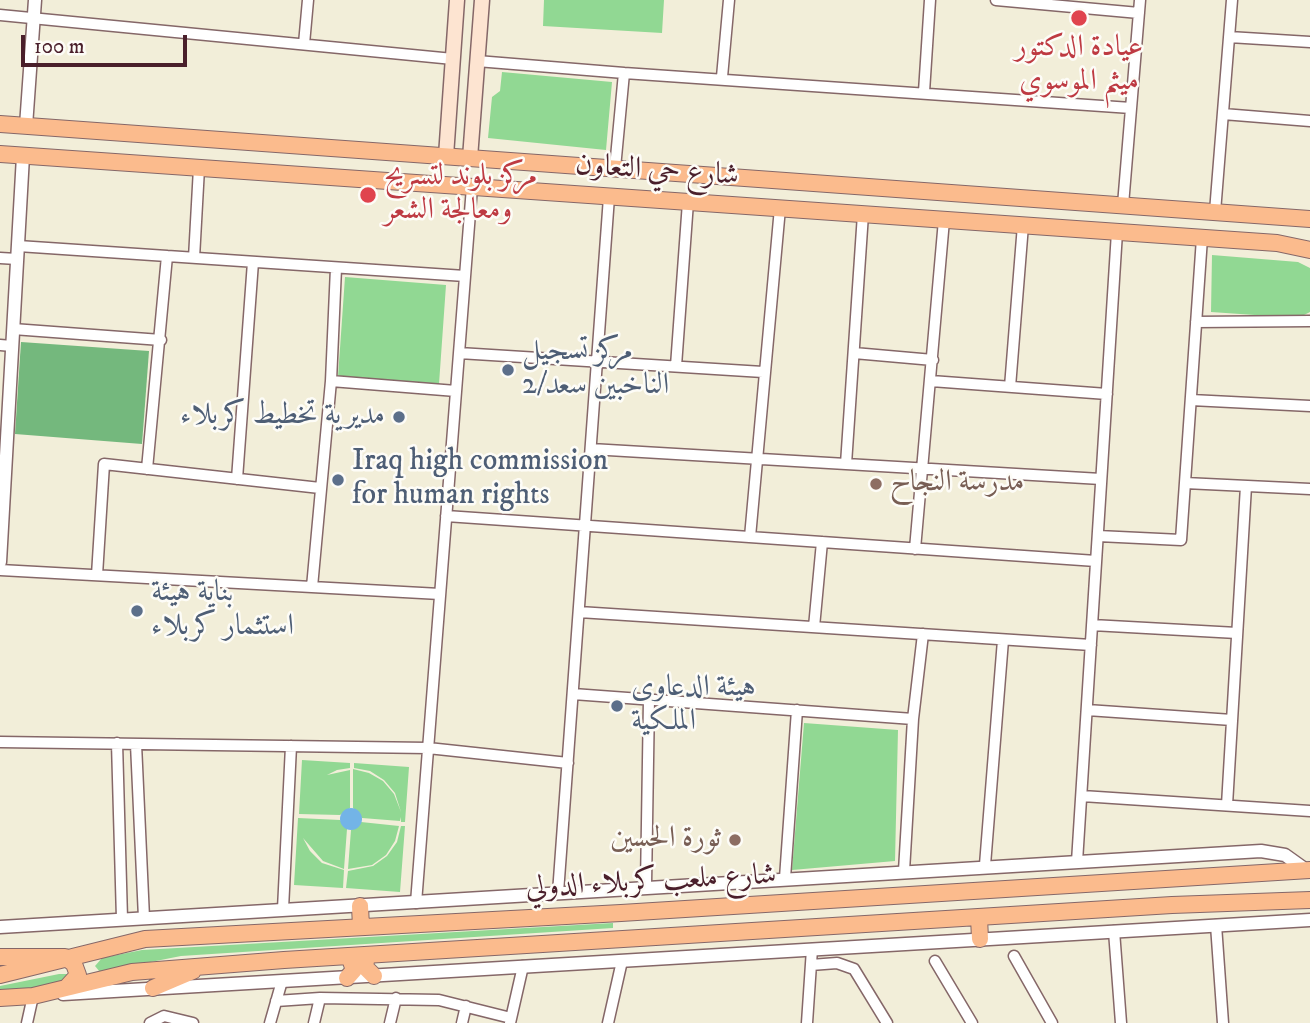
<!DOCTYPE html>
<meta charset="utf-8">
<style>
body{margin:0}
#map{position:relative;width:1310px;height:1023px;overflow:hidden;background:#f2eed9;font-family:"IM FELL DW Pica",serif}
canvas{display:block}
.scale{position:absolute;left:21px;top:35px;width:166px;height:32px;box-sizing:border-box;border:4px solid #4a1f2b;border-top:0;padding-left:9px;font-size:21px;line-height:24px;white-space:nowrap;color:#4a1f2b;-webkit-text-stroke:5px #fdfcf7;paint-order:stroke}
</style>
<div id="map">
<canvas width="1310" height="1023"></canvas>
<div class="scale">100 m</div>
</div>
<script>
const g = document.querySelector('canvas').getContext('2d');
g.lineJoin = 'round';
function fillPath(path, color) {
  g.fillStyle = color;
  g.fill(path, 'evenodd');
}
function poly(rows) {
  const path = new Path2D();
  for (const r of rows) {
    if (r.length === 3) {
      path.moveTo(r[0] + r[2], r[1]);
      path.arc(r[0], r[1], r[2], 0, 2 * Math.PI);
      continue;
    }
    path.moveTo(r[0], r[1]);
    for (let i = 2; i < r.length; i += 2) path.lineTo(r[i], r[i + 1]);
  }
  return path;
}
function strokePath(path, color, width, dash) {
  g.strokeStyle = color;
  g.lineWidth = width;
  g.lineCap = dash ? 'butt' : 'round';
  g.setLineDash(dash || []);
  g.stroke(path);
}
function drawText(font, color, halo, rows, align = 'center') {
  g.font = font + ' "IM FELL DW Pica",Amiri,serif';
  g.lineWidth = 5;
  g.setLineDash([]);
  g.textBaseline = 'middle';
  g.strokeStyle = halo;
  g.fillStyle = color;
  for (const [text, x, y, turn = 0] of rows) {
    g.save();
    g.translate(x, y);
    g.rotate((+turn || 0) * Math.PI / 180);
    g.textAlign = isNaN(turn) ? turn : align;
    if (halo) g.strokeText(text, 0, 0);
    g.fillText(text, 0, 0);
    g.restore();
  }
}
fillPath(poly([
 [544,0,664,0,662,33,543,26],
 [502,72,612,82,606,150,488,138,492,97,500,91],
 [1212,255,1298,262,1310,268,1310,312,1298,318,1211,312],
 [345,277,446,285,439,384,338,377],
 [804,723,898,730,895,861,792,870],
 [302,760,350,763,350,768,337,770,327,775,350,770,350,808,340,815,299,814],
 [354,763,409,767,405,822,401,822,401,817,400,821,362,818,353,808,353,769,369,773,383,781,394,794,401,812,395,793,384,780,370,771,354,768],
 [298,818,340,820,347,829,344,869,323,861,303,838,310,851,322,863,344,870,343,888,294,885],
 [361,822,399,826,395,841,386,855,372,865,348,869,351,830],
 [401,826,405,826,400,892,346,888,348,871,373,866,387,856,397,842],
 [613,923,613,928,181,956,100,972,95,966,102,958,142,950],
 [59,974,70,974,59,986,0,991,0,986]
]), '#91d893');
fillPath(poly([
 [21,342,149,351,142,444,15,434]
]), '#74b87d');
fillPath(poly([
 [351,819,11]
]), '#73b4e7');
const minor = poly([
 [996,0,1139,13],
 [0,15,453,59],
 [1229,37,1310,42],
 [304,44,308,0],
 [477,61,624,73],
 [722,77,729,0],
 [924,92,930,0],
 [1223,114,1310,121],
 [615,168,624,73,1131,108],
 [1123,205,1140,0],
 [1215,212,1232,0],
 [18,246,465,276],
 [0,258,17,259],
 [194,258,199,168],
 [1196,322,1310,321],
 [13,329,161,340],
 [0,345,12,346],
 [459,353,763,372],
 [854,353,933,360],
 [676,366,688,202],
 [331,381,456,391],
 [931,381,1107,394],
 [1010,387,1023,225],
 [1191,400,1310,406],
 [591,449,1101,479],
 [846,464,863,214],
 [147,469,167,256],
 [237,479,253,262],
 [1185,483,1310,489],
 [446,516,1096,561],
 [1098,536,1181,540,1202,238],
 [750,537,780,208],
 [915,549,944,220],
 [0,570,440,594],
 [97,575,104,464,320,488],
 [312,587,331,381,336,268],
 [579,612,1091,645],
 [1092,625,1237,633],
 [814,627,822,542],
 [573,694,913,719],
 [1087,710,1232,720],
 [0,742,428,748,568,763],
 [117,743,122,919],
 [136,744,144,918],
 [1082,796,1310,811],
 [1227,805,1246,486],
 [1077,862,1117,232],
 [985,865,1003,640],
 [904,871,913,719,923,634],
 [785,878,797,710],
 [646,885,649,699],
 [558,893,609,197],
 [416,903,472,187],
 [283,909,291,746],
 [1216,925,1223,1023],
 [1114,931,1121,1023],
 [1014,956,1052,1023],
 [935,961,972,1023],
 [811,965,837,963,854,969,887,1023],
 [276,1001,320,998,439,1000,511,1018],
 [27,1023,33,996],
 [150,1023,164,1016,193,1023],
 [270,1023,282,981],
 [314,1023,320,998],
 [390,1023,396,998],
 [462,1023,466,1006],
 [510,1023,523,966],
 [608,1023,622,961],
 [807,1023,812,949]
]);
const tertiary = poly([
 [26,126,35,0],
 [0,562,23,156],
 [0,927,1261,851,1285,855,1306,870],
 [63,994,1310,920]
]);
const secondary = poly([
 [446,156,457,0],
 [470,158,482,0]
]);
const primary = poly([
 [0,124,1310,219],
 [0,154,1277,243,1310,250],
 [360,906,361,927],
 [979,917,980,939],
 [367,955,365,967,374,976],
 [0,957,65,957,74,964,78,975,67,987],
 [0,975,145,939,621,913,1310,870],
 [347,978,354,970,349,956],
 [153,988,193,971],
 [0,998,33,996,132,972,284,960,1172,905,1310,900]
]);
strokePath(minor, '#856768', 13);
strokePath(tertiary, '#856768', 15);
strokePath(secondary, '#856768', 17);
strokePath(primary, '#856768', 18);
strokePath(minor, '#fff', 10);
strokePath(tertiary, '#fff', 12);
strokePath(secondary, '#fde4d1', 14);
strokePath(primary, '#fbbb8d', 16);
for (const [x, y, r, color] of [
 [1079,18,9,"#e0444e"],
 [368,195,9,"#e0444e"],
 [508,370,7,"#5c6f8a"],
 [399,417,7,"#5c6f8a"],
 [338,480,7,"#5c6f8a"],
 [876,484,7,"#8d6e63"],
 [137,611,7,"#5c6f8a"],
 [617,706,7,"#5c6f8a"],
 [735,840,7,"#8d6e63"]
]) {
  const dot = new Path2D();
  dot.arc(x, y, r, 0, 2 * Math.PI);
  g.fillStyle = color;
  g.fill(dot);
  strokePath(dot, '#fdfcf7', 2.5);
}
drawText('30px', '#be3a42', '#fdfcf7', [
 ["عيادة الدكتور",1079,49],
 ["ميثم الموسوي",1079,83],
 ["مركز بلوند لتسريح",384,178,"left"],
 ["ومعالجة الشعر",384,212,"left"]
]);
drawText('30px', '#4a1f2b', '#fdfcf7', [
 ["شارع حي التعاون",657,172,4],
 ["شارع ملعب كربلاء الدولي",651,883,-3]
]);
drawText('30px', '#4e5e75', '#fdfcf7', [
 ["مركز تسجيل",522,353],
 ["الناخبين سعد/2",522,387],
 ["مديرية تخطيط كربلاء",385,417,"right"],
 ["Iraq high commission",352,463],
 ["for human rights",352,497],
 ["بناية هيئة",151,594],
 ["استثمار كربلاء",151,628],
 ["هيئة الدعاوى",631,689],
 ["الملكية",631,723]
], 'left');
drawText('30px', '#785e54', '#fdfcf7', [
 ["مدرسة النجاح",890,484],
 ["ثورة الحسين",721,840,"right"]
], 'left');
</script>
